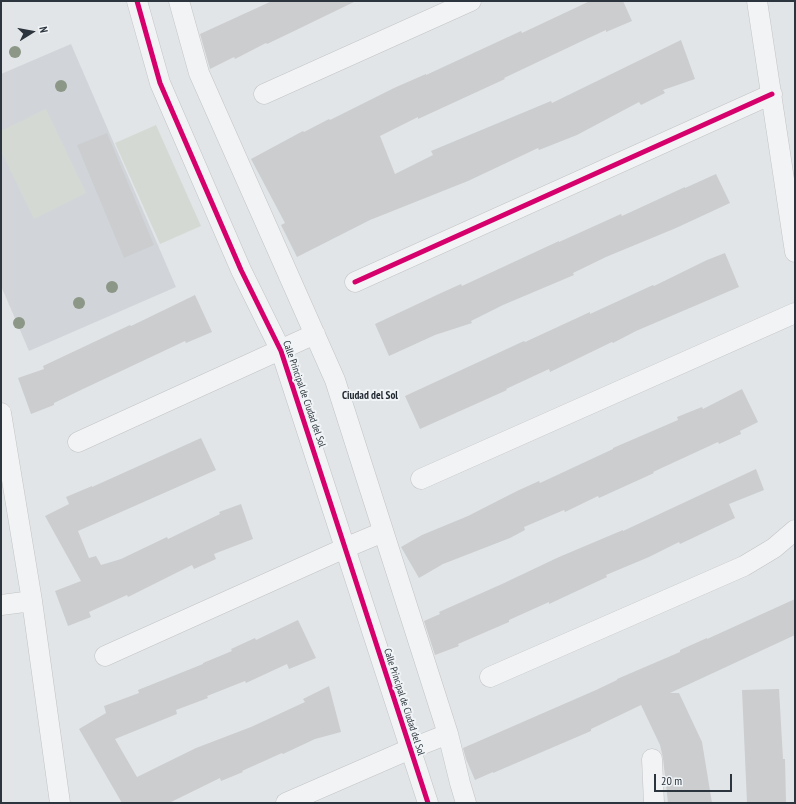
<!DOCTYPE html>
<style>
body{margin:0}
#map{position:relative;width:796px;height:804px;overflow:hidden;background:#e2e5e7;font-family:"PT Sans Narrow",sans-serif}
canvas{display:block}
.frame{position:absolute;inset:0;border:2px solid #2c353e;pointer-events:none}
.north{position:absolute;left:12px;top:12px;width:40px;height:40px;-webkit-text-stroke:3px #f1f4f6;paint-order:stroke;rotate:79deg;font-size:11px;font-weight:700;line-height:16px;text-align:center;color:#2c353e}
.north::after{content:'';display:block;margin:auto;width:14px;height:18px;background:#2c353e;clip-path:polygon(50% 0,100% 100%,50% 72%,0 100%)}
.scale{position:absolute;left:654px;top:774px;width:78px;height:18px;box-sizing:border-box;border:2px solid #2c353e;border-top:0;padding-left:5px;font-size:12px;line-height:14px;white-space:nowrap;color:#2c353e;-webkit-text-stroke:3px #f1f4f6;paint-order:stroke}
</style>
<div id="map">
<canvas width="796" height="804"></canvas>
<div class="frame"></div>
<div class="north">N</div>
<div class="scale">20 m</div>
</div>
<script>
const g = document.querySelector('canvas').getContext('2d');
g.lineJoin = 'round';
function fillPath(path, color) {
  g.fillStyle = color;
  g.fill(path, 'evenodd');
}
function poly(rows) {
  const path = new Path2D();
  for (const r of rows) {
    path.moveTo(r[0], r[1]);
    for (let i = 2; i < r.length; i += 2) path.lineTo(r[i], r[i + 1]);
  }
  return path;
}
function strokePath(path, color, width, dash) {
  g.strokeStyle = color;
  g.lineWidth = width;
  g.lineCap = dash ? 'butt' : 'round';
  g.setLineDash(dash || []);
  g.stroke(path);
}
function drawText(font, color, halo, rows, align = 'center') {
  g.font = font + ' "PT Sans Narrow",sans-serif';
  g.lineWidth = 4;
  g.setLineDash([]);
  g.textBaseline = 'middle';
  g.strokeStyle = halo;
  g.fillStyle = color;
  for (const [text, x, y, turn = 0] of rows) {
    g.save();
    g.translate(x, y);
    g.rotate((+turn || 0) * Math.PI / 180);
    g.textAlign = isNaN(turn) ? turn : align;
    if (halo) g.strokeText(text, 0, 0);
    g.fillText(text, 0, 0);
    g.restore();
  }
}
fillPath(poly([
 [71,44,176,287,29,351,1,286,1,74]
]), '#d1d5da');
fillPath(poly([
 [46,109,86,193,34,219,1,151,1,131],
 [156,125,201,226,160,244,115,143]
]), '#d4dad3');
fillPath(poly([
 [272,1,356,1,290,33,267,44,266,43,235,59,234,57,210,69,200,34],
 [590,1,623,1,632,21,606,32,606,30,580,42,504,78,505,79,418,119,418,117,380,136,395,174,433,155,431,151,551,101,552,103,681,40,695,79,663,90,665,93,641,105,639,102,577,135,539,150,538,148,468,181,370,220,297,257,281,225,285,223,251,159,303,131,304,132,329,119,330,120,394,88,426,74,426,75,521,31,522,33],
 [107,133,154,245,124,258,77,145],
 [716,174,730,203,676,228,606,257,573,273,574,275,503,305,471,321,472,323,435,335,389,356,375,324,441,293,461,284,462,286,559,241,559,242,621,214,622,216,685,187,685,188],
 [725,253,739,287,636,331,613,343,612,342,550,372,549,369,506,389,507,390,420,429,405,396,524,341,525,342,590,312,590,314,653,285,654,286,707,260],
 [195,295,212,332,186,343,185,341,83,389,54,403,54,405,31,414,18,378,44,369,43,366,130,325,131,326],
 [742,389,758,422,740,431,741,434,719,444,718,442,653,472,654,473,599,498,598,496,565,512,564,510,524,527,525,530,510,538,443,564,419,578,401,547,422,535,468,516,517,491,539,481,540,483,613,449,613,448,678,420,677,417,702,407,703,409],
 [201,438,216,470,78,531,89,558,96,556,101,565,121,559,167,537,168,539,220,514,219,512,241,504,253,539,214,554,216,559,194,569,192,565,128,597,127,595,89,612,91,617,68,626,55,591,81,581,45,516,69,504,66,497,92,486,92,487],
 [756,469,764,490,729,504,735,518,680,544,679,542,649,557,606,575,607,577,549,604,549,602,509,620,509,622,458,644,459,646,435,655,424,621,440,614,439,612,502,584,559,557,623,530,623,531],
 [795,599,795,635,670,693,679,693,702,742,712,803,668,803,663,758,660,745,641,705,591,729,591,731,493,773,493,772,475,780,466,759,463,748,596,690,617,680,617,679,680,652,680,650,707,638,707,639],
 [298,620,316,658,289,669,287,664,246,683,245,681,207,696,208,698,176,710,177,714,115,739,137,777,196,748,251,727,305,702,303,699,329,686,341,732,315,739,283,754,282,753,242,771,243,772,221,781,220,778,169,803,122,803,79,729,106,713,104,706,139,693,138,690,203,664,203,663,232,651,231,649,255,638,256,640],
 [779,689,783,759,785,759,786,803,747,803,742,690]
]), '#cbcdcf');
const street = poly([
 [137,1,160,83,241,270,281,351,428,803],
 [179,1,199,73,335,380,448,734,460,783,466,803],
 [757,1,795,252],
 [264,94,471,1],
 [355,282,772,94],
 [1,413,32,601,60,803],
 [78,442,315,334],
 [421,479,795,313],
 [1,605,32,601],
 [105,656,345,548,383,532],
 [490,677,744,566,774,548,795,530],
 [652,759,654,803],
 [286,803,410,749,448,734]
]);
strokePath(street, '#c1c3c5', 21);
strokePath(street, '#f2f3f4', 20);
strokePath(poly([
 [137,1,160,83,241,270,281,351,428,803],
 [355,282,772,94]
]), '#d6006c', 5);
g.fillStyle = '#8c9788';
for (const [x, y] of [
 [15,52],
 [61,86],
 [112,287],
 [79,303],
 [19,323]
]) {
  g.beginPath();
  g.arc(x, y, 6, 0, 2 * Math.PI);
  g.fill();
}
drawText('10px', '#2c353e', '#f1f4f6', [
 ["Calle Principal de Ciudad del Sol",304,394,71],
 ["Calle Principal de Ciudad del Sol",404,702,72]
]);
drawText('bold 11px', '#1e262f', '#f1f4f6', [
 ["Ciudad del Sol",370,396]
]);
</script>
